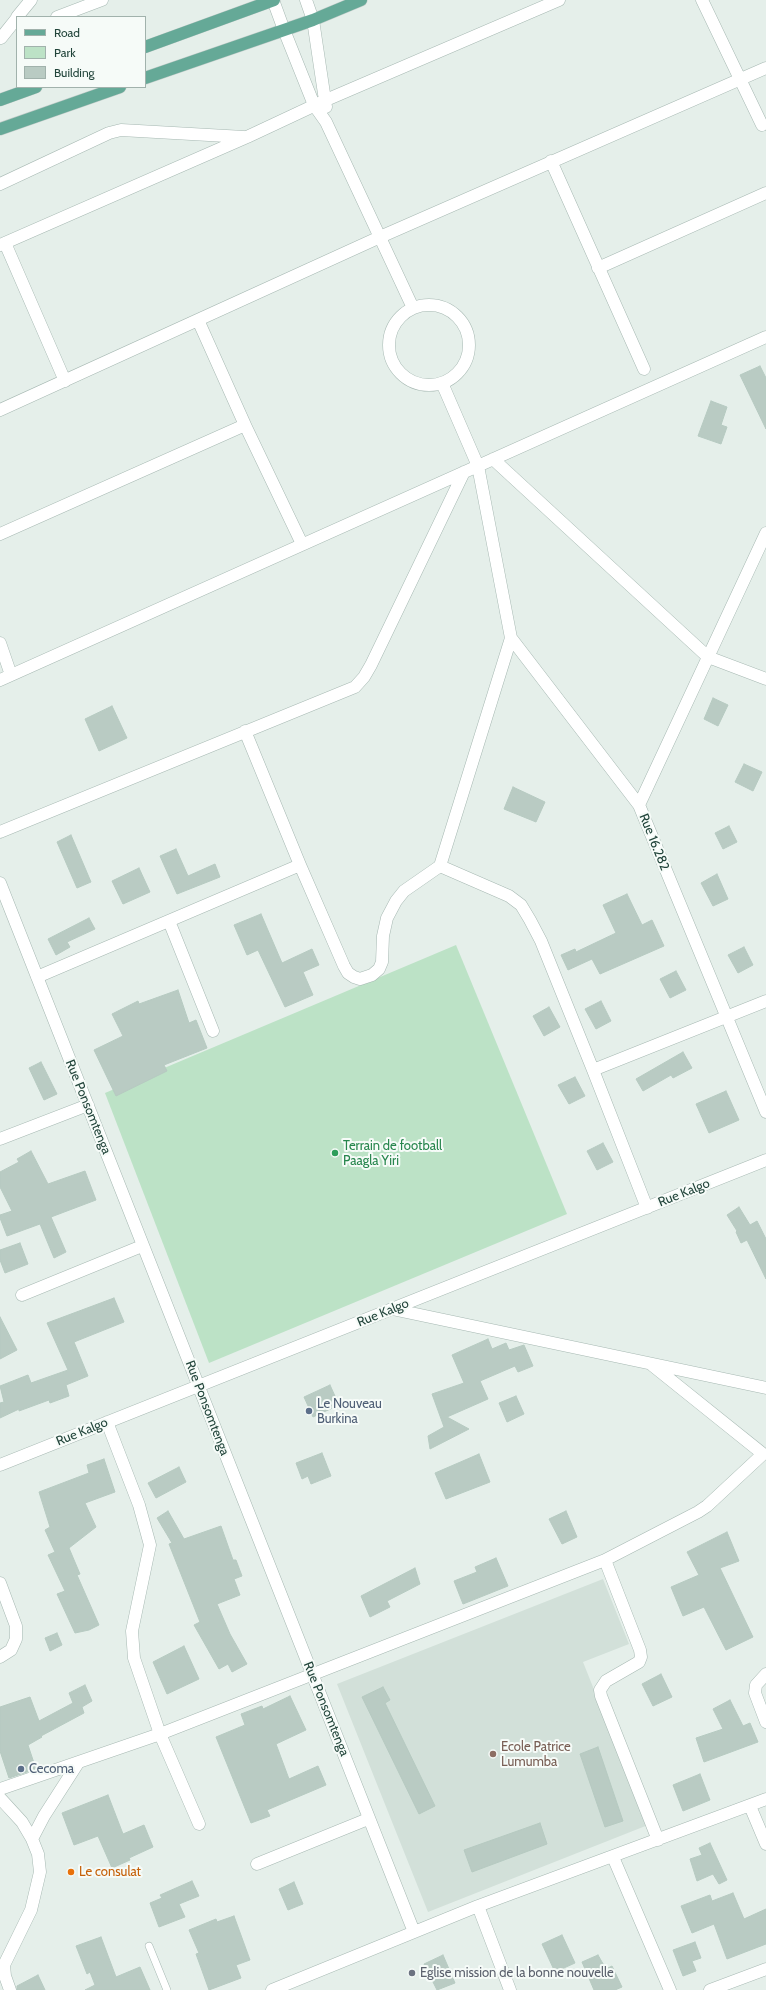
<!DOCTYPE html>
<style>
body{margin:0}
#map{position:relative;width:766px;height:1990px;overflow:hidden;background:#e5efea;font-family:Cabin,sans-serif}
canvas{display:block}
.legend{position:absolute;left:16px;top:16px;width:130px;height:72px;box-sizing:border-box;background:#f6fbf8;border:1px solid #a1b2ac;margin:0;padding:5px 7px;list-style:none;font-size:12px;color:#21443a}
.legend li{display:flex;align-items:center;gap:8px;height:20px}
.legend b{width:20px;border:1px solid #a1b2ac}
</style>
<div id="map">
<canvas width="766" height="1990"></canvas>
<ul class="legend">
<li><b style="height:5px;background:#65a997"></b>Road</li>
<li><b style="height:11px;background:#bce2c6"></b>Park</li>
<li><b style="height:11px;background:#b9cbc3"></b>Building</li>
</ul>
</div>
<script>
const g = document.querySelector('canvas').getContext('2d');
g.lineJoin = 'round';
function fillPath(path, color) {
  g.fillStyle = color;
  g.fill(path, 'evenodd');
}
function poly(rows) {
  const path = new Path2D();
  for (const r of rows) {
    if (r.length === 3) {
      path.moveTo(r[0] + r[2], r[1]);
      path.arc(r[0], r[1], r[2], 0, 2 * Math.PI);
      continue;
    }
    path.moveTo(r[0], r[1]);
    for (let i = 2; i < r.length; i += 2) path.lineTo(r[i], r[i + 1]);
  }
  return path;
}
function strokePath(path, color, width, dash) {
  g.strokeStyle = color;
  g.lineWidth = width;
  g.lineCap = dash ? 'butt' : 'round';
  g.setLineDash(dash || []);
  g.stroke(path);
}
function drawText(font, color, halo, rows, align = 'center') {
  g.font = font + ' Cabin,sans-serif';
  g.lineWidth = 4;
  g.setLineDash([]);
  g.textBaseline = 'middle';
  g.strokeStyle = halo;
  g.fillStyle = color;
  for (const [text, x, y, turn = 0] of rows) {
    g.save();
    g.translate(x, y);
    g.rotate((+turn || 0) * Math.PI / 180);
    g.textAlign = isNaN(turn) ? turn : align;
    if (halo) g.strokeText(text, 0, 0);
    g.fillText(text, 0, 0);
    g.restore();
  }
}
fillPath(poly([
 [603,1579,629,1644,583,1662,648,1825,428,1912,337,1684]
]), '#d2e0d9');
fillPath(poly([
 [456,945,567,1214,209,1363,105,1093]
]), '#bce2c6');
const building = poly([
 [760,366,766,378,766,429,740,375,760,366],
 [711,401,727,407,721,425,727,427,721,444,698,436,711,401],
 [713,698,728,705,718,726,704,719,713,698],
 [112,706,127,738,99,751,85,719,112,706],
 [744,764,762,772,753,791,735,782,744,764],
 [513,787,545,802,536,822,504,809,513,787],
 [729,826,737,842,723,849,715,833,729,826],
 [71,835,91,882,77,888,57,842,71,835],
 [176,849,188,876,215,864,220,877,177,894,160,856,176,849],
 [139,868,150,892,123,904,112,881,139,868],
 [717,874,728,899,713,906,701,883,717,874],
 [627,894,642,925,652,920,664,946,600,974,592,959,568,970,561,955,575,949,576,952,616,933,603,905,627,894],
 [261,914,282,963,312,949,319,965,303,972,313,995,285,1007,258,950,247,955,234,925,261,914],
 [89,918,95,929,67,942,70,947,56,955,48,939,89,918],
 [744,947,753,965,738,973,728,955,744,947],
 [676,971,686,990,670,998,660,979,676,971],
 [178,990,189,1023,196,1020,207,1048,164,1065,167,1071,116,1096,94,1050,123,1036,112,1014,138,1001,139,1004,178,990],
 [601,1001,611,1021,596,1029,585,1009,601,1001],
 [549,1007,560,1027,544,1036,533,1016,549,1007],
 [683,1052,692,1068,673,1078,671,1075,643,1091,636,1079,683,1052],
 [41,1062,57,1094,44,1100,29,1068,41,1062],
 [575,1077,585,1096,569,1104,558,1085,575,1077],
 [726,1091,739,1120,709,1133,696,1104,726,1091],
 [603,1143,613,1162,597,1170,587,1151,603,1143],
 [31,1151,48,1184,85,1171,96,1200,51,1217,66,1252,54,1258,40,1224,7,1236,0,1218,0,1215,12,1211,0,1187,0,1172,19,1162,17,1159,31,1151],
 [739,1207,750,1225,757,1221,766,1239,766,1279,747,1240,741,1243,736,1232,737,1231,727,1215,739,1207],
 [20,1243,28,1264,5,1273,0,1260,0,1250,20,1243],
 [114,1298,124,1322,74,1342,88,1376,66,1385,69,1396,50,1403,49,1400,19,1411,19,1409,0,1418,0,1403,4,1402,0,1386,28,1375,31,1383,68,1370,47,1323,114,1298],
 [0,1317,17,1350,0,1359,0,1317],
 [488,1339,492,1349,506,1343,509,1350,524,1345,533,1366,518,1372,515,1366,480,1381,488,1399,447,1417,469,1429,430,1449,428,1436,444,1427,432,1394,464,1383,452,1355,488,1339],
 [330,1385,339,1405,313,1417,304,1397,330,1385],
 [516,1396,524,1414,507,1422,499,1403,516,1396],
 [322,1453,331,1476,311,1484,308,1476,302,1479,296,1463,322,1453],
 [479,1454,490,1482,446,1499,435,1473,479,1454],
 [104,1459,115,1492,85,1503,96,1527,69,1548,80,1574,77,1575,99,1625,89,1630,75,1633,57,1594,65,1591,48,1555,55,1552,45,1530,50,1527,39,1492,89,1473,87,1465,104,1459],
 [179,1467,186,1482,156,1498,148,1483,179,1467],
 [168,1511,184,1539,221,1526,233,1560,236,1560,242,1576,234,1579,240,1595,217,1604,230,1634,247,1664,232,1672,228,1664,219,1669,194,1625,200,1622,169,1544,172,1543,157,1518,168,1511],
 [566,1511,577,1537,562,1544,549,1519,566,1511],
 [727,1532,739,1561,720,1568,753,1637,726,1650,704,1607,683,1616,671,1587,699,1575,687,1552,727,1532],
 [496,1558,508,1586,463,1604,454,1581,477,1572,475,1567,496,1558],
 [415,1568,420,1584,387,1601,390,1607,370,1617,361,1596,415,1568],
 [57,1633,62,1645,50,1651,45,1638,57,1633],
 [184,1646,199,1679,167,1694,153,1662,184,1646],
 [661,1674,672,1697,653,1706,642,1684,661,1674],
 [85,1685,92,1701,82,1707,84,1713,41,1736,42,1737,28,1745,36,1769,9,1778,0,1751,0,1707,30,1697,39,1721,73,1703,69,1693,85,1685],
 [383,1687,390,1700,385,1703,435,1806,419,1814,362,1697,383,1687],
 [290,1696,306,1730,276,1744,289,1779,318,1766,326,1785,267,1810,270,1816,251,1823,216,1737,245,1725,241,1714,262,1706,263,1709,290,1696],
 [730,1700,743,1726,750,1723,758,1742,704,1762,696,1738,723,1729,713,1709,730,1700],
 [598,1747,623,1821,605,1827,580,1754,598,1747],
 [700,1774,710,1800,683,1811,673,1785,700,1774],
 [108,1795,123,1834,144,1825,153,1847,129,1858,130,1860,112,1868,98,1836,74,1845,62,1813,108,1795],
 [540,1823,547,1844,472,1872,464,1850,540,1823],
 [710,1843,727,1880,719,1884,713,1874,697,1881,690,1859,702,1855,699,1848,710,1843],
 [192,1881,199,1896,179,1904,185,1917,159,1927,150,1903,162,1898,160,1895,192,1881],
 [294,1882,303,1904,288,1910,279,1889,294,1882],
 [733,1893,744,1919,766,1909,766,1944,727,1959,714,1924,692,1933,681,1906,710,1895,712,1901,733,1893],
 [234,1916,250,1960,236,1965,241,1978,209,1990,196,1954,199,1953,189,1930,216,1919,217,1922,234,1916],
 [562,1935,575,1963,555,1972,542,1944,562,1935],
 [101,1937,116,1977,140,1967,150,1990,85,1990,95,1985,90,1972,87,1974,76,1946,101,1937],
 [695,1942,701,1958,692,1961,696,1971,683,1976,673,1950,695,1942],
 [443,1955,455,1983,437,1990,424,1964,443,1955],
 [598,1955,606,1969,612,1966,622,1987,615,1990,594,1990,582,1962,598,1955],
 [38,1975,45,1990,17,1990,17,1986,38,1975]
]);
fillPath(building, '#b9cbc3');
strokePath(building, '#b6cac1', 1);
const service = poly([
 [149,1946,167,1990]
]);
const minor = poly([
 [702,0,762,125],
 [17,17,31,0],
 [57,17,102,0],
 [313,20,326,107],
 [284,30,314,105,326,122,413,308],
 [1,38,17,18],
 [551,161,644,369],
 [0,184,109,133,121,130,244,137],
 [5,243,65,381],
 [0,245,247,137,326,100,559,0],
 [598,268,766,193],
 [429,345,40],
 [198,320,245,425,302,544],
 [442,383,478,466,511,638,639,805],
 [0,410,380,237,766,68],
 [493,459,708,657,766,679],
 [766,533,639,805,766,1112],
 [0,534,245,425],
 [511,638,440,866,509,896,521,905,530,920,541,941,593,1070,647,1208],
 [0,643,11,675],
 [0,680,766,337],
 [245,731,300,865,344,966,348,973,354,977,360,979,372,975,379,969,382,962,383,936,387,918,396,901,404,891,440,866],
 [0,832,355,687,364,677,371,665,464,472],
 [0,883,414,1932],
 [169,921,213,1031],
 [37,977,300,865],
 [593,1070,766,1001],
 [0,1139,88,1105],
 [22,1295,142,1246],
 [392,1309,766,1388],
 [107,1422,139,1505,150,1545,132,1631,134,1658,160,1734,199,1824],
 [0,1465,766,1160],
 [605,1560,640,1650,641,1657,639,1662,606,1681,600,1690,601,1696,658,1840],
 [0,1583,16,1626,16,1639,11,1650,0,1657],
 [766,1674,756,1685,755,1693,766,1722],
 [0,1789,160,1734,605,1560,698,1512,707,1506,763,1454,652,1365],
 [0,1798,22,1822,32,1839,38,1854,40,1872,31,1910,4,1965,5,1976,10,1990],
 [750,1806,766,1844],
 [32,1839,44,1816,78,1763],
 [613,1857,670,1990],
 [257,1864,368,1819],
 [478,1906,510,1990],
 [272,1990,478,1906,766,1799],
 [710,1990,766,1969]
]);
const tertiary = poly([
 [273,0,284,30],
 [306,0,313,20]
]);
const primary = poly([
 [145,47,274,0],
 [145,78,313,20,361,0],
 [0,100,36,87],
 [0,129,120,87]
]);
strokePath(service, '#a6b8b2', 8);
strokePath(minor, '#a6b8b2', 13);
strokePath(tertiary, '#a6b8b2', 13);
strokePath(primary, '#c1cbc8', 13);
strokePath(service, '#fff', 7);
strokePath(minor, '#fff', 12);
strokePath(tertiary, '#fff', 12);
strokePath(primary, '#65a997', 12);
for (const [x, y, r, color] of [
 [335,1153,4,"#2e9e5b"],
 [309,1411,4,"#5c6f8a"],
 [493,1754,4,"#8d6e63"],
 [21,1769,4,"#5c6f8a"],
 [71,1872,4,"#e8710a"],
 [412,1973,4,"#6b7280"]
]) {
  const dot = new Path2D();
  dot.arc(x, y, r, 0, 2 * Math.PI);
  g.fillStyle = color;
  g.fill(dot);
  strokePath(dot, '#f6fbf8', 1.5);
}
drawText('13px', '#21443a', '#f6fbf8', [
 ["Rue 16.282",654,842,68],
 ["Rue Ponsomtenga",88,1107,68],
 ["Rue Kalgo",684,1193,-22],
 ["Rue Kalgo",383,1313,-22],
 ["Rue Ponsomtenga",207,1408,69],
 ["Rue Kalgo",82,1432,-22],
 ["Rue Ponsomtenga",326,1709,68]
]);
drawText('13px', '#27864d', '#f6fbf8', [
 ["Terrain de football",343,1146],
 ["Paagla Yiri",343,1161]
], 'left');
drawText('13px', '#4e5e75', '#f6fbf8', [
 ["Le Nouveau",317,1404],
 ["Burkina",317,1419],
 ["Cecoma",29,1769]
], 'left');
drawText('13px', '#785e54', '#f6fbf8', [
 ["Ecole Patrice",501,1747],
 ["Lumumba",501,1762]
], 'left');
drawText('13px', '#c56008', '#f6fbf8', [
 ["Le consulat",79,1872]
], 'left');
drawText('13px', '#5b616d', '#f6fbf8', [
 ["Eglise mission de la bonne nouvelle",420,1973]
], 'left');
</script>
